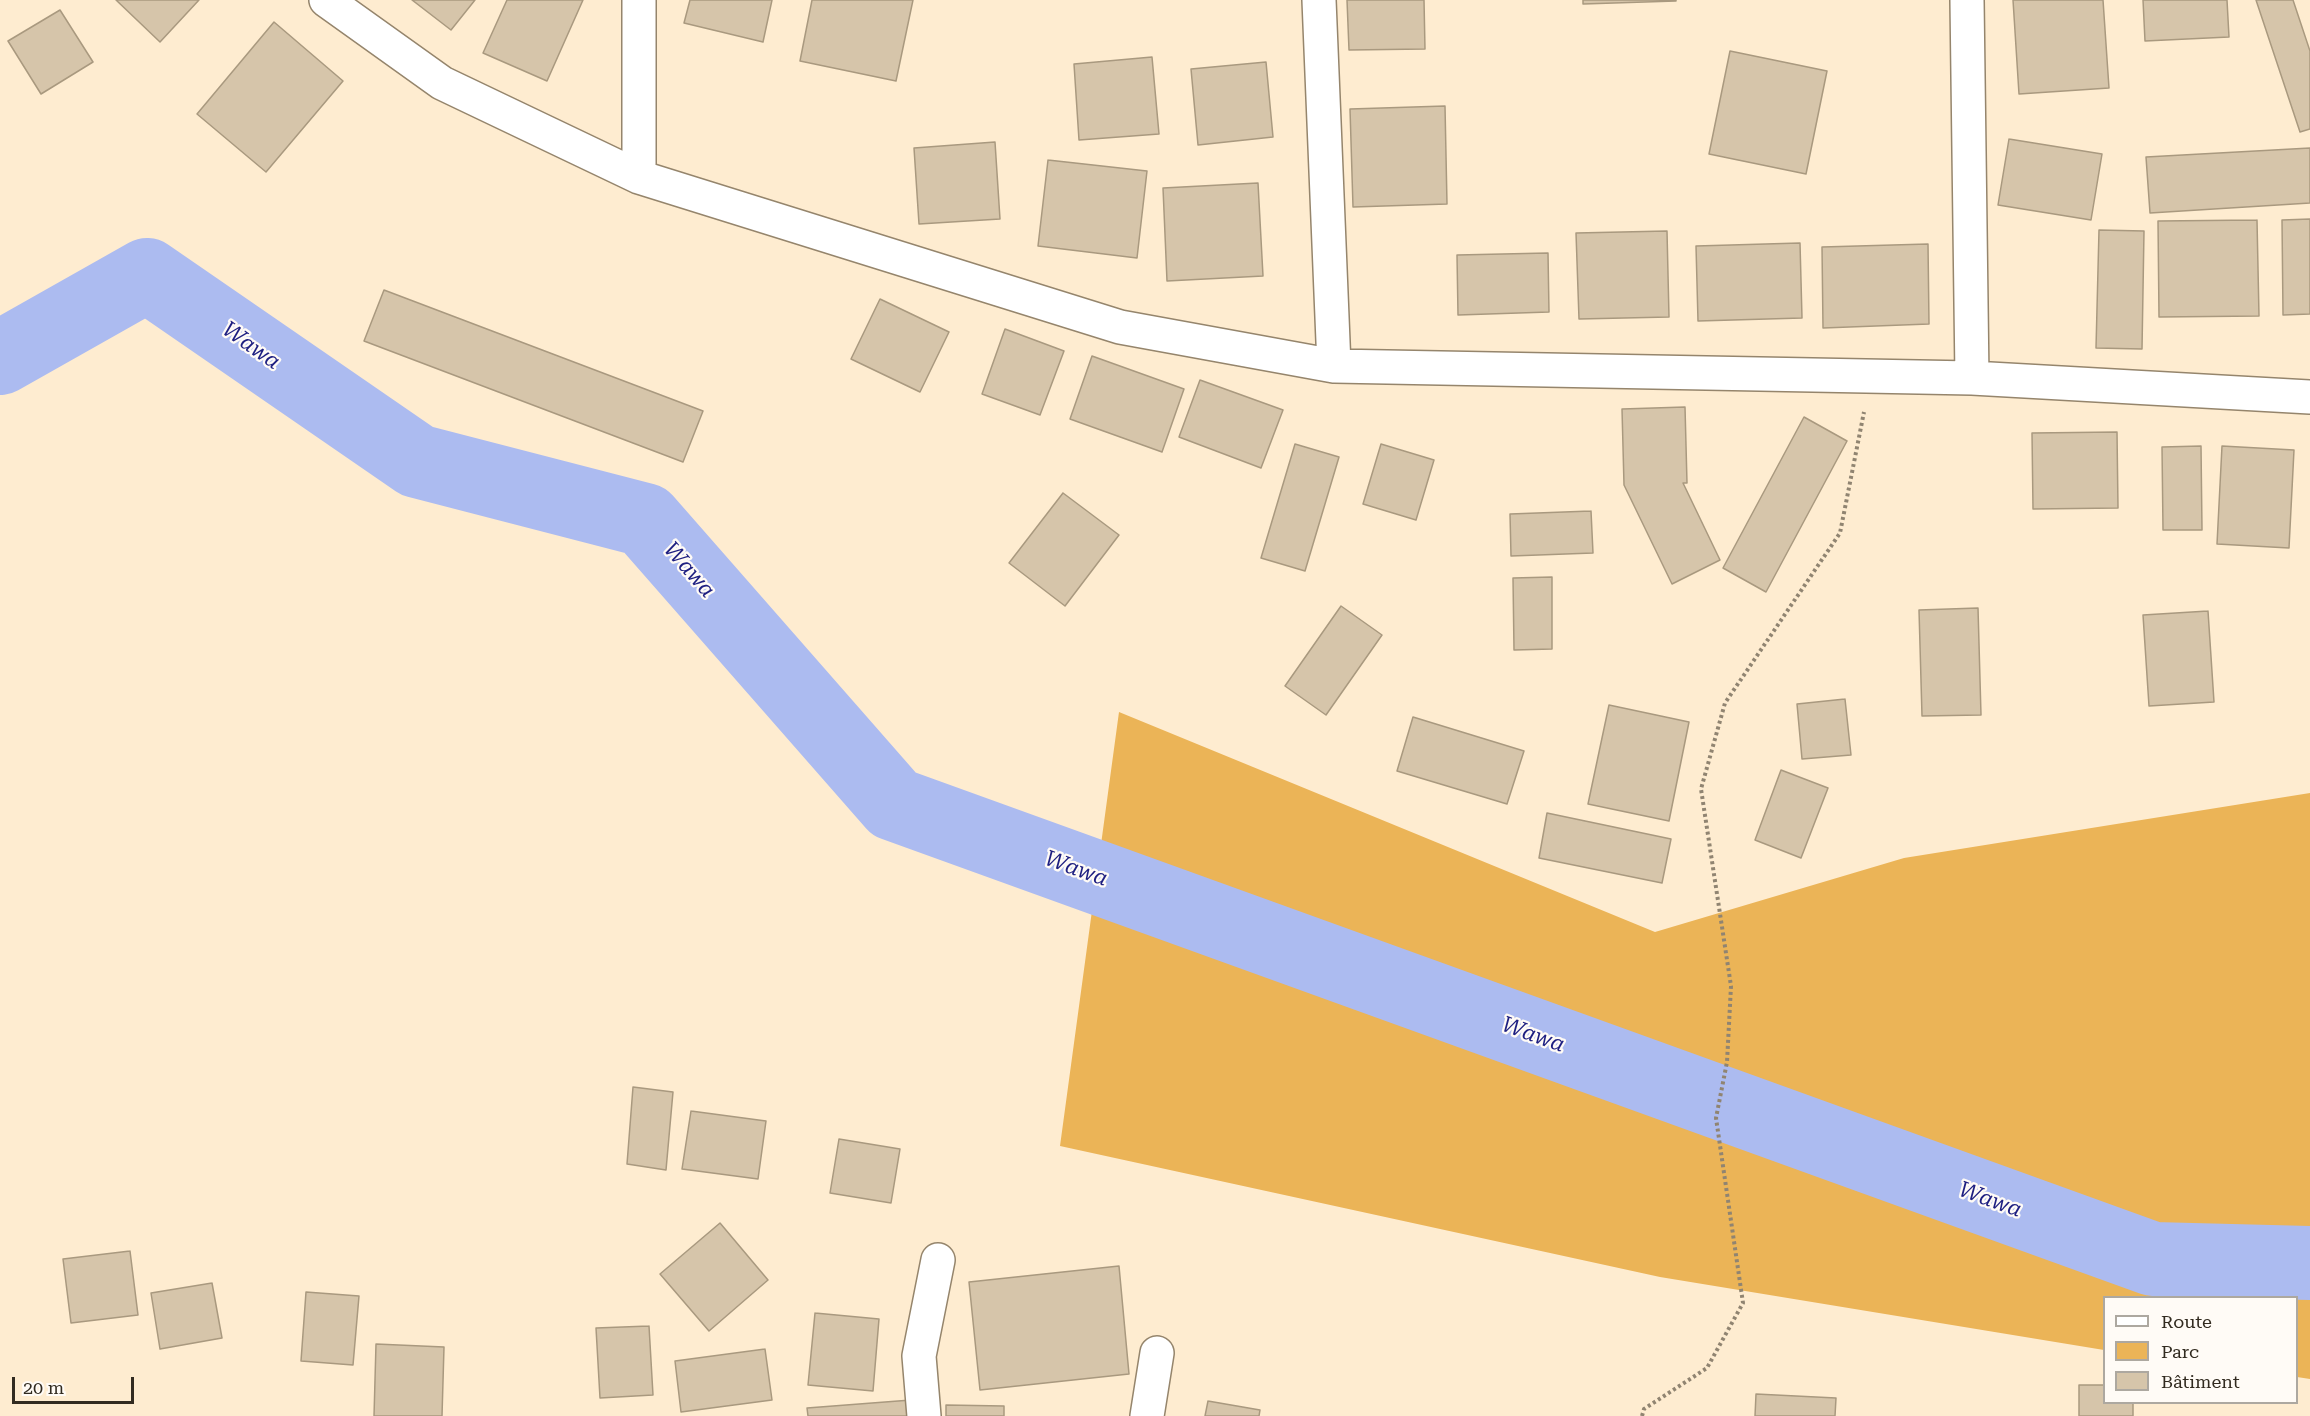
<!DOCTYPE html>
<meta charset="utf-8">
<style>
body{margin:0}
#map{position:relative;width:2310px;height:1416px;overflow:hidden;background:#feecd0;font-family:"Roboto Serif",serif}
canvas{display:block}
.legend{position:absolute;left:2103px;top:1296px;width:195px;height:108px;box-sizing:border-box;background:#fffbf6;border:2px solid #ada8a0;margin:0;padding:8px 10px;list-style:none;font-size:18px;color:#322b20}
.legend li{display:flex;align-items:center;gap:12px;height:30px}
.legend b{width:30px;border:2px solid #ada8a0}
.scale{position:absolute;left:12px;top:1377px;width:122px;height:27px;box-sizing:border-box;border:3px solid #322b20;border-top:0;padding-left:8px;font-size:18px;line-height:21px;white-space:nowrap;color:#322b20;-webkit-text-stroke:4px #fffbf6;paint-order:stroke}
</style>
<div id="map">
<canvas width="2310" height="1416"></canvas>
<ul class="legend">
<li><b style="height:8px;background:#fff"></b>Route</li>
<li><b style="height:16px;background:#ebb457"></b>Parc</li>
<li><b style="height:16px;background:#d6c5aa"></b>Bâtiment</li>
</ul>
<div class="scale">20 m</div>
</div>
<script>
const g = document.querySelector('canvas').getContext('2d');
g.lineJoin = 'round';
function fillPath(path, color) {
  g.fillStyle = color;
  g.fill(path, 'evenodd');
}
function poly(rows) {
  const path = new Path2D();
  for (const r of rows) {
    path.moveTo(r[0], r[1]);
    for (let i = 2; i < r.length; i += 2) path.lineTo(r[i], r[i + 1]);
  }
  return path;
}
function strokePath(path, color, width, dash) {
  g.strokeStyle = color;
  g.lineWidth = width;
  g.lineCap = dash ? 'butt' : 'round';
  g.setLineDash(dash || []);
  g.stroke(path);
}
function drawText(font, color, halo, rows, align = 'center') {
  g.font = font + ' "Roboto Serif",serif';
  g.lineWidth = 4.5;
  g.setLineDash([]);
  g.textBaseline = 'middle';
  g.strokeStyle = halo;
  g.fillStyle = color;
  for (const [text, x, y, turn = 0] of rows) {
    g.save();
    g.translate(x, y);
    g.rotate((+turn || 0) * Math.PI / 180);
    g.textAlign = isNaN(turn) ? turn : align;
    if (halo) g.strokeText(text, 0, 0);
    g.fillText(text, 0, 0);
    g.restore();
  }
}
fillPath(poly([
 [1119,712,1655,932,1904,858,2310,793,2310,1379,2297,1377,2296,1298,2104,1298,2104,1350,1660,1277,1060,1146]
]), '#ebb457');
strokePath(poly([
 [0,358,147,275,417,461,645,520,894,804,2153,1259,2310,1263]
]), '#acbbf0', 74);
const building = poly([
 [116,0,199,0,160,42,116,0],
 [412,0,475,0,451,30,412,0],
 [507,0,583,0,547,81,483,53,507,0],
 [690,0,772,0,763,42,684,23,690,0],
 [812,0,913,0,896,81,800,61,812,0],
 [1347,0,1424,0,1425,49,1349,50,1347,0],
 [1583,0,1676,0,1676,1,1583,4,1583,0],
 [2013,0,2103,0,2109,88,2019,94,2013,0],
 [2143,0,2227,0,2229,37,2145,41,2143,0],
 [2256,0,2293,0,2310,51,2310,129,2300,132,2256,0],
 [60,10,93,62,41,94,8,41,60,10],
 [274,22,343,81,266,172,197,114,274,22],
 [1730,51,1827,71,1806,174,1709,154,1730,51],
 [1152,57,1159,134,1079,140,1074,64,1152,57],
 [1266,62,1273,137,1198,145,1191,69,1266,62],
 [1445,106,1447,204,1353,207,1350,109,1445,106],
 [2009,139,2102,154,2091,220,1998,205,2009,139],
 [995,142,1000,219,919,224,914,148,995,142],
 [2310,148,2310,203,2150,213,2146,157,2310,148],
 [1048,160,1147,171,1137,258,1038,246,1048,160],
 [1258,183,1263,276,1167,281,1163,188,1258,183],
 [2310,219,2310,314,2283,315,2282,220,2310,219],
 [2257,220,2259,316,2159,317,2158,221,2257,220],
 [2099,230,2144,231,2142,349,2096,348,2099,230],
 [1667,231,1669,317,1579,319,1576,233,1667,231],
 [1800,243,1802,318,1698,321,1696,246,1800,243],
 [1928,244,1929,324,1823,328,1822,247,1928,244],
 [1548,253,1549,312,1458,315,1457,255,1548,253],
 [384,290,703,411,683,462,364,341,384,290],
 [880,299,949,332,920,392,851,359,880,299],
 [1005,329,1064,351,1040,415,982,394,1005,329],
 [1092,356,1184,389,1162,452,1070,419,1092,356],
 [1200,380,1283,410,1261,468,1179,437,1200,380],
 [1685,407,1687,483,1683,483,1720,560,1672,584,1624,485,1622,409,1685,407],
 [1804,417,1847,441,1766,592,1723,568,1804,417],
 [2117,432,2118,508,2033,509,2032,433,2117,432],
 [1295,444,1339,457,1305,571,1261,558,1295,444],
 [1381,444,1434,460,1416,520,1363,504,1381,444],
 [2201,446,2202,530,2163,530,2162,447,2201,446],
 [2222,446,2294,450,2289,548,2217,544,2222,446],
 [1063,493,1119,535,1065,606,1009,563,1063,493],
 [1591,511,1593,553,1511,556,1510,514,1591,511],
 [1552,577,1552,649,1514,650,1513,578,1552,577],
 [1341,606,1382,635,1326,715,1285,686,1341,606],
 [1978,608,1981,715,1922,716,1919,610,1978,608],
 [2208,611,2214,702,2149,706,2143,615,2208,611],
 [1845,699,1851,755,1802,759,1797,704,1845,699],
 [1609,705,1689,722,1669,821,1588,804,1609,705],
 [1413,717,1524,751,1507,804,1397,771,1413,717],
 [1781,770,1828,788,1801,858,1755,840,1781,770],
 [1547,813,1671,839,1662,883,1539,858,1547,813],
 [633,1087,673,1092,666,1170,627,1164,633,1087],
 [691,1111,766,1121,758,1179,682,1169,691,1111],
 [839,1139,900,1149,891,1203,830,1193,839,1139],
 [720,1223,768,1280,709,1331,660,1274,720,1223],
 [130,1251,138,1315,71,1323,63,1259,130,1251],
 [1119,1266,1129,1374,980,1390,969,1282,1119,1266],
 [212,1283,222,1338,160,1349,151,1293,212,1283],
 [306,1292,359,1296,353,1365,301,1361,306,1292],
 [815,1313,879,1319,873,1391,808,1385,815,1313],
 [649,1326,653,1395,600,1398,596,1328,649,1326],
 [376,1344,444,1347,442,1416,374,1416,376,1344],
 [765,1349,772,1400,681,1412,675,1361,765,1349],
 [2079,1385,2104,1385,2104,1402,2133,1402,2133,1416,2079,1416,2079,1385],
 [1756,1394,1836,1398,1835,1416,1755,1416,1756,1394],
 [911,1400,912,1416,808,1416,807,1408,911,1400],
 [1208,1401,1260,1410,1259,1416,1205,1416,1208,1401],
 [946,1405,1004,1406,1004,1416,946,1416,946,1405]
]);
fillPath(building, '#d6c5aa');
strokePath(building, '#a9997f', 1.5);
const street = poly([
 [326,0,442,83,639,177,1120,327,1334,366,1972,378,2310,397],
 [1319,0,1334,366],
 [1967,0,1972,378],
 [639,177,639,0],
 [924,1416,919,1356,938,1260],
 [1147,1416,1157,1353]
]);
strokePath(street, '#95856c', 36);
strokePath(poly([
 [1642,1416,1644,1409,1707,1368,1743,1303,1716,1118,1727,1062,1731,986,1701,789,1725,703,1840,533,1864,412]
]), '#908471', 4, [3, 3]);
strokePath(street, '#fff', 33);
drawText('italic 22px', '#1e1f81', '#fffbf6', [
 ["Wawa",251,346,35],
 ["Wawa",689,570,49],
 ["Wawa",1076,869,20],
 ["Wawa",1533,1035,20],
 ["Wawa",1990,1200,20]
]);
</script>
